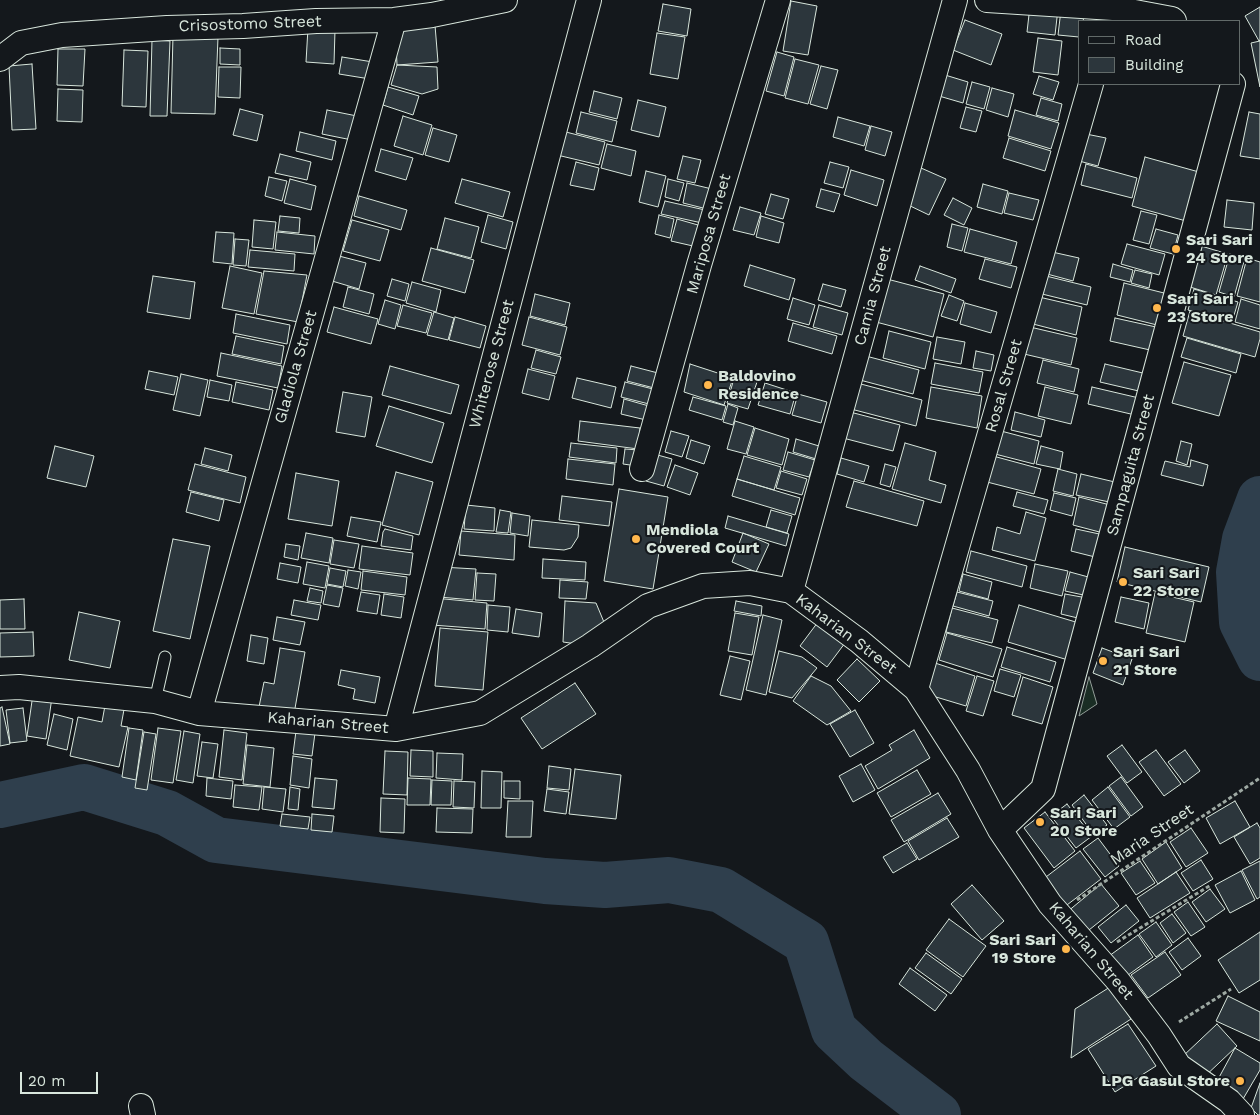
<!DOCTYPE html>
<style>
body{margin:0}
#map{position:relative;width:1260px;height:1115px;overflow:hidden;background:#14181c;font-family:"Work Sans",sans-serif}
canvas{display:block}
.legend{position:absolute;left:1078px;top:20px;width:162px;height:65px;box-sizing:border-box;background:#14181c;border:1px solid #626a69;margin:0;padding:6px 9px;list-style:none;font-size:15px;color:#d8e6dc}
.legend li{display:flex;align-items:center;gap:10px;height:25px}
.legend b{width:25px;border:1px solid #626a69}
.scale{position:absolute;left:20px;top:1072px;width:78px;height:22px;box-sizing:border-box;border:2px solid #d8e6dc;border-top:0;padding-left:6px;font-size:15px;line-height:18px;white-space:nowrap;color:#d8e6dc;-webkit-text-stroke:4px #14181c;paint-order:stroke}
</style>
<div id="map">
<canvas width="1260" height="1115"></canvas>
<ul class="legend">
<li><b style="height:6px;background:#14181c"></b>Road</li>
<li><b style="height:14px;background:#2c363c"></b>Building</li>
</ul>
<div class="scale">20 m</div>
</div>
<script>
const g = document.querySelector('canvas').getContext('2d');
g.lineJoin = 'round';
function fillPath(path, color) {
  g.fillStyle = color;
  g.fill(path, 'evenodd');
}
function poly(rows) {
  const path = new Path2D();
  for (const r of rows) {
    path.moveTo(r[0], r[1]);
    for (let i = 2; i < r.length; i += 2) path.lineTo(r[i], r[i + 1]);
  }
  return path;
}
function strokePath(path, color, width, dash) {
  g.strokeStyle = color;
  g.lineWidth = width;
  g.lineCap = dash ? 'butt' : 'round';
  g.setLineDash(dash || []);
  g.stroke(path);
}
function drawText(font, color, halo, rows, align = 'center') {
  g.font = font + ' "Work Sans",sans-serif';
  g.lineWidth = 4;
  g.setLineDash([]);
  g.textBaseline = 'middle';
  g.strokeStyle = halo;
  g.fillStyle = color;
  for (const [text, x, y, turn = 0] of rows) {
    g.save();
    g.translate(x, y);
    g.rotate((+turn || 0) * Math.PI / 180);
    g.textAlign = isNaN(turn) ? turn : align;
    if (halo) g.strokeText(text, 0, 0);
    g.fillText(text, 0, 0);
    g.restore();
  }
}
const green = poly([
 [1089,677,1097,704,1079,716,1089,677]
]);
fillPath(green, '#1a2d24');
strokePath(green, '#939e99', 1);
strokePath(poly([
 [1260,499,1245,539,1239,572,1242,622,1260,658],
 [0,805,84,787,167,813,216,840,545,881,605,885,669,880,721,890,806,942,834,1030,866,1060,938,1115]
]), '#2f3f4d', 46);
const building = poly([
 [791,1,817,6,808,55,783,51,791,1],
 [663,4,691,9,687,36,658,31,663,4],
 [1030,6,1058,9,1055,35,1027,32,1030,6],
 [1260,7,1260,40,1259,41,1245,16,1260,7],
 [1061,10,1085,13,1083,21,1079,21,1079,37,1058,35,1061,10],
 [965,20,1002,34,991,65,953,50,965,20],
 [435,25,438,62,397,65,396,44,401,27,435,25],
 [308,28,335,30,334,64,306,62,308,28],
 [657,33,685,37,678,79,650,74,657,33],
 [173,36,218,37,215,114,171,113,173,36],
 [1038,38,1062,41,1058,75,1033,72,1038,38],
 [152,40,170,41,167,116,150,116,152,40],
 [1260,41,1260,87,1251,43,1260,41],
 [220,48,240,49,240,65,220,64,220,48],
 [58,49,85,49,83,86,57,85,58,49],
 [124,50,148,51,146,107,122,106,124,50],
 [777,52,794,57,784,96,766,91,777,52],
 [342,57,373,62,370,79,339,74,342,57],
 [795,59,819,65,808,104,785,98,795,59],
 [32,64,36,129,12,130,9,66,32,64],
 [397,65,437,67,438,89,422,94,391,85,397,65],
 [821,66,838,70,827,109,810,104,821,66],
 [219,67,241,67,240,98,218,97,219,67],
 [945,75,968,82,963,103,939,96,945,75],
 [1039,76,1059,82,1053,100,1033,94,1039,76],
 [972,82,990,87,984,109,966,104,972,82],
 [388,87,419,96,413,115,383,105,388,87],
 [992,88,1014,94,1008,117,986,110,992,88],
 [58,89,83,90,82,122,57,121,58,89],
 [594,91,622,98,617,119,589,112,594,91],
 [1041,98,1062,104,1058,121,1036,115,1041,98],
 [638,100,666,107,659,137,631,130,638,100],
 [966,107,982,111,976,132,960,128,966,107],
 [240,109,263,115,257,141,233,135,240,109],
 [327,110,357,116,352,140,322,134,327,110],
 [1015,110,1059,123,1051,149,1008,136,1015,110],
 [581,112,617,121,612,142,576,133,581,112],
 [1249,112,1260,114,1260,159,1240,156,1249,112],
 [403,116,432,125,423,155,394,146,403,116],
 [838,117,870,126,864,146,833,137,838,117],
 [871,126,892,132,885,156,865,150,871,126],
 [433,128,457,135,449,162,425,155,433,128],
 [562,131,605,142,599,165,557,155,562,131],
 [300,132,336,141,332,160,296,151,300,132],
 [1086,134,1106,138,1098,166,1079,161,1086,134],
 [1009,138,1051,151,1045,171,1003,158,1009,138],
 [607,144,636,151,631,176,601,168,607,144],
 [381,149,413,158,406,180,375,171,381,149],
 [280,154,311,162,307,180,275,173,280,154],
 [683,156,701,160,695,183,677,179,683,156],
 [1145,157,1199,172,1186,221,1132,206,1145,157],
 [576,162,599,168,594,190,570,185,576,162],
 [830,162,849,167,843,188,824,183,830,162],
 [1086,164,1137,178,1132,198,1081,185,1086,164],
 [921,168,946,179,929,215,904,203,921,168],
 [851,170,884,180,877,206,844,195,851,170],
 [646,171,666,176,658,207,639,202,646,171],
 [269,177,287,181,282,201,265,196,269,177],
 [290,179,316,186,311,210,284,203,290,179],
 [462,179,510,192,503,217,455,203,462,179],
 [668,179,684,183,679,201,665,197,668,179],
 [687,183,712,189,707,209,683,203,687,183],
 [983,184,1008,191,1002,214,977,207,983,184],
 [821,189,840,194,834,212,816,207,821,189],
 [1009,193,1039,200,1033,220,1004,213,1009,193],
 [771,194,789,199,783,219,765,214,771,194],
 [359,196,407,210,401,230,354,216,359,196],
 [953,198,972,208,964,225,944,215,953,198],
 [1227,200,1254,203,1252,230,1224,227,1227,200],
 [665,201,705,210,702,223,661,214,665,201],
 [740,207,761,213,754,235,733,230,740,207],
 [1141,211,1157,215,1149,244,1133,240,1141,211],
 [488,215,513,222,506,249,481,242,488,215],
 [659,215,674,219,670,238,655,234,659,215],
 [280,216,300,218,299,233,278,231,280,216],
 [761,216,784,223,779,243,756,237,761,216],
 [445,218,479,227,471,258,437,249,445,218],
 [677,219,698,225,693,246,671,241,677,219],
 [254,220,276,222,273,249,252,247,254,220],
 [352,220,389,230,380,261,343,251,352,220],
 [952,224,968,228,962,251,947,247,952,224],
 [970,229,1017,242,1011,264,964,252,970,229],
 [1156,229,1178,235,1173,254,1150,248,1156,229],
 [216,232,234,233,232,264,213,262,216,232],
 [277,232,315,236,314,254,275,250,277,232],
 [235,239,249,240,246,266,233,265,235,239],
 [1127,244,1165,254,1159,275,1121,264,1127,244],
 [1201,246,1228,254,1216,295,1190,287,1201,246],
 [431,248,474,260,465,293,422,281,431,248],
 [250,250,295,254,294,271,248,267,250,250],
 [1052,252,1079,258,1073,281,1047,274,1052,252],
 [1230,254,1245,258,1234,297,1219,292,1230,254],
 [339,256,366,263,359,289,332,281,339,256],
 [1247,258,1260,262,1260,302,1237,296,1247,258],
 [985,259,1017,267,1011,288,979,279,985,259],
 [1113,264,1133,270,1130,282,1110,277,1113,264],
 [750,265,795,279,789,300,744,286,750,265],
 [230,266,262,273,254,314,222,308,230,266],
 [920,266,956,279,951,293,915,280,920,266],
 [1135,270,1152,274,1149,288,1131,283,1135,270],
 [264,271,307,275,298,322,256,314,264,271],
 [153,276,195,282,190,319,147,312,153,276],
 [1046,276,1091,287,1087,305,1042,294,1046,276],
 [392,279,409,284,405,301,387,296,392,279],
 [887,279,944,294,933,337,876,322,887,279],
 [412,282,441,290,436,312,406,303,412,282],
 [1124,283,1164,293,1157,325,1117,315,1124,283],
 [823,284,846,290,841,307,818,300,823,284],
 [348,287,374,294,369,314,343,307,348,287],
 [1194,289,1238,302,1232,322,1188,310,1194,289],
 [535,294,570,303,565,325,530,316,535,294],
 [949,295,964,301,957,321,941,316,949,295],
 [1039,297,1082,307,1076,335,1033,324,1039,297],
 [793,298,815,305,809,325,787,319,793,298],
 [1241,299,1260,305,1260,329,1235,322,1241,299],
 [385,300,401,305,395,329,378,324,385,300],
 [965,303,997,312,991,333,960,324,965,303],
 [403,305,432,313,426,333,397,326,403,305],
 [819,305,848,313,842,335,813,327,819,305],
 [334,307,378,319,371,344,327,332,334,307],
 [1190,311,1260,332,1260,339,1255,357,1183,336,1190,311],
 [434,312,454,318,448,340,427,335,434,312],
 [236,314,290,325,287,344,233,333,236,314],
 [455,317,486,326,480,348,449,340,455,317],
 [529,317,567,327,560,355,522,345,529,317],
 [1115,318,1156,327,1150,350,1110,341,1115,318],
 [793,323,837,336,832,354,788,341,793,323],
 [1030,327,1077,338,1071,365,1024,354,1030,327],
 [889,331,931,342,925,369,883,358,889,331],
 [236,336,284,346,281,364,232,354,236,336],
 [937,337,965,342,961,364,933,359,937,337],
 [1187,338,1241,354,1236,373,1181,357,1187,338],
 [536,350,561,357,556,374,531,368,536,350],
 [976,351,994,355,991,371,973,368,976,351],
 [221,353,282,366,278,388,217,376,221,353],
 [862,355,919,370,913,394,856,379,862,355],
 [1043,360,1079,369,1074,392,1037,383,1043,360],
 [1184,362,1231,375,1219,416,1172,403,1184,362],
 [935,363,983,372,979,393,931,384,935,363],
 [690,364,733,378,724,405,684,392,690,364],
 [1105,364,1147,374,1143,392,1100,382,1105,364],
 [390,366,459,385,451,414,382,395,390,366],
 [631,366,658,373,654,388,627,381,631,366],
 [528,369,555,376,549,400,522,393,528,369],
 [149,371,178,377,174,395,145,389,149,371],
 [181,374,208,380,200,416,173,410,181,374],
 [735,375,757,382,748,409,727,403,735,375],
 [577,378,616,387,611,408,572,398,577,378],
 [210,380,232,385,229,401,207,397,210,380],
 [236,382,273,390,269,410,232,402,236,382],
 [625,382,657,390,653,405,621,397,625,382],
 [765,383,796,393,790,414,758,405,765,383],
 [857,383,922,400,916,426,851,409,857,383],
 [931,387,982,396,977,428,926,418,931,387],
 [1045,387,1078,395,1071,424,1038,416,1045,387],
 [1092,387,1139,398,1135,415,1088,404,1092,387],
 [343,392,372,397,365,437,336,432,343,392],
 [798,394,827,402,821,423,792,415,798,394],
 [693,397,726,406,722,420,689,410,693,397],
 [624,399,649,406,646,420,621,414,624,399],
 [728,404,738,408,733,425,723,422,728,404],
 [389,406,444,423,432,463,376,446,389,406],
 [850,412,900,425,893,451,843,438,850,412],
 [1015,412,1045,420,1041,437,1011,430,1015,412],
 [580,421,640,428,638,449,578,441,580,421],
 [735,421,754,427,746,454,727,449,735,421],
 [755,428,789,439,782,465,747,455,755,428],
 [671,431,689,436,682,457,665,452,671,431],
 [1001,431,1039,441,1034,464,995,454,1001,431],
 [796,439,819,446,816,459,793,452,796,439],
 [691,440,710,446,704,464,686,458,691,440],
 [1181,441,1192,444,1187,465,1176,461,1181,441],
 [571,443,617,448,616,463,569,457,571,443],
 [905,443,936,452,929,480,946,485,941,503,892,489,905,443],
 [55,446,94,456,86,487,47,478,55,446],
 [1041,446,1063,452,1060,469,1036,464,1041,446],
 [205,448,232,455,228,471,201,464,205,448],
 [625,449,639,450,637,466,623,464,625,449],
 [788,452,815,460,809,477,783,470,788,452],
 [654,454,672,459,664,486,646,481,654,454],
 [744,456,781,467,774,490,737,479,744,456],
 [993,456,1041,469,1034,494,987,482,993,456],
 [841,458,869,466,864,482,837,474,841,458],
 [568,459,615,464,613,485,566,479,568,459],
 [1191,460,1208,465,1203,486,1161,475,1165,461,1190,467,1191,460],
 [195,464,246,477,240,503,188,490,195,464],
 [885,464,896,467,890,487,880,484,885,464],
 [675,465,698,473,690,495,667,487,675,465],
 [1058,469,1077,474,1073,496,1053,491,1058,469],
 [781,471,807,479,802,495,776,488,781,471],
 [396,472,433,482,419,535,382,525,396,472],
 [296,473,339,481,332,526,288,519,296,473],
 [1081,474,1119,483,1114,503,1076,495,1081,474],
 [737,479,800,498,795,515,732,496,737,479],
 [854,481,924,501,917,526,846,507,854,481],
 [619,489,668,497,653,589,604,581,619,489],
 [191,492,224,500,219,521,186,512,191,492],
 [1017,492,1048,500,1044,514,1013,506,1017,492],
 [1054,493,1076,498,1072,516,1050,510,1054,493],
 [562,496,612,502,609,526,559,520,562,496],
 [1079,497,1114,506,1107,534,1073,525,1079,497],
 [466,505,495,508,494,531,464,529,466,505],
 [500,510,511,512,508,533,496,532,500,510],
 [771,510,792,516,787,533,766,527,771,510],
 [1026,512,1046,518,1035,561,992,550,997,527,1020,534,1026,512],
 [512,513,530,516,528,536,510,533,512,513],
 [728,516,789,534,786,546,725,528,728,516],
 [351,517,381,522,377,542,347,536,351,517],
 [532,520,579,525,578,537,571,548,564,550,529,547,532,520],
 [385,529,413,536,411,550,381,546,383,532,385,529],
 [1076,529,1104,535,1099,558,1071,551,1076,529],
 [461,531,515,535,514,560,459,555,461,531],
 [306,533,333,538,329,563,301,558,306,533],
 [743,533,769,544,756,572,732,562,743,533],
 [173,539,210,546,190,639,153,631,173,539],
 [334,540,359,544,354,568,330,564,334,540],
 [286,544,300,546,298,560,284,557,286,544],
 [362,546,413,553,410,575,359,569,362,546],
 [1125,547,1209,567,1201,602,1117,582,1125,547],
 [971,551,1027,566,1022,587,966,572,971,551],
 [543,559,586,562,585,580,542,578,543,559],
 [307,562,329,566,325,588,303,584,307,562],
 [280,563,301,567,298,583,277,579,280,563],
 [1035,564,1068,571,1062,596,1030,588,1035,564],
 [441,567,476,569,473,600,439,597,441,567],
 [330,568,346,571,343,587,327,584,330,568],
 [348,570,361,572,358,589,345,586,348,570],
 [363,571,407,577,405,595,361,590,363,571],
 [1070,572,1092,578,1088,596,1065,591,1070,572],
 [477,573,496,574,494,601,475,600,477,573],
 [963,574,992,582,988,599,959,591,963,574],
 [560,580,588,582,586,599,559,598,560,580],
 [327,585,343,588,339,607,323,604,327,585],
 [310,588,323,591,321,603,307,601,310,588],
 [361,592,380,595,377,614,357,611,361,592],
 [957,592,993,601,989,616,953,606,957,592],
 [1155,593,1194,602,1185,642,1146,633,1155,593],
 [384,594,404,597,401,618,381,615,384,594],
 [1065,594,1087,598,1082,619,1061,614,1065,594],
 [1121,597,1149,603,1144,629,1115,622,1121,597],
 [434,598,487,603,485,629,432,625,434,598],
 [24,599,25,629,0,629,0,600,24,599],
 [294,600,321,605,318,620,291,615,294,600],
 [565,601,596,603,606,627,577,644,563,642,565,601],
 [736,601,762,606,761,616,734,611,736,601],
 [488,605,510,607,508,632,487,630,488,605],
 [1019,605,1079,623,1068,660,1008,642,1019,605],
 [952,608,998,620,992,643,946,632,952,608],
 [516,609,542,613,539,637,512,633,516,609],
 [79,612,120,621,110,668,69,660,79,612],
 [735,613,759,617,752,655,728,651,735,613],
 [763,615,782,620,766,695,746,690,763,615],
 [277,617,305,622,300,645,273,640,277,617],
 [818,622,845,643,827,667,800,646,818,622],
 [440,628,488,632,483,690,435,686,440,628],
 [33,632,34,656,0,657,0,633,33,632],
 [947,633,1002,649,993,677,939,660,947,633],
 [251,635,268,638,264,664,247,661,251,635],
 [1007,647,1056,662,1050,682,1001,667,1007,647],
 [280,648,305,652,294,714,259,707,264,682,274,684,280,648],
 [1102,648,1132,659,1123,685,1093,673,1102,648],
 [779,651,802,657,817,668,792,698,769,692,779,651],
 [730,656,750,661,741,700,720,695,730,656],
 [857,659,880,681,859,702,837,680,857,659],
 [935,663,975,676,966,706,926,694,935,663],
 [1000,669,1021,675,1014,697,994,691,1000,669],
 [341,670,380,677,375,703,353,699,355,689,338,685,341,670],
 [811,676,831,686,851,711,827,725,793,701,811,676],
 [977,676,994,681,983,716,966,711,977,676],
 [1023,677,1053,687,1042,724,1012,715,1023,677],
 [575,683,596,714,542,749,521,718,575,683],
 [33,694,52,697,46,739,27,736,33,694],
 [106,700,125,704,121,726,128,727,119,767,70,756,78,717,102,722,106,700],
 [2,707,10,744,0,746,0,708,2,707],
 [23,708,27,741,10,743,6,710,23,708],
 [855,710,874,743,850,757,830,724,855,710],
 [54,714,73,719,67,750,47,745,54,714],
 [129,728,143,730,136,780,122,777,129,728],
 [158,728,181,731,173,783,151,780,158,728],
 [224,730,247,733,242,780,219,777,224,730],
 [914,730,930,758,878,789,865,766,892,750,889,745,914,730],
 [184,731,200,734,193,783,176,780,184,731],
 [296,731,315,733,312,756,293,754,296,731],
 [144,732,156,734,147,790,135,788,144,732],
 [202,742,218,744,213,778,197,776,202,742],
 [247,745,274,748,270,787,243,784,247,745],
 [1122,745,1142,772,1127,783,1107,756,1122,745],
 [411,750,433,751,433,777,410,776,411,750],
 [1156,750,1181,784,1164,796,1139,762,1156,750],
 [1185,750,1200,771,1184,783,1168,762,1185,750],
 [385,751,408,752,407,795,383,794,385,751],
 [437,753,463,754,462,780,436,778,437,753],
 [293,756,312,759,309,788,290,785,293,756],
 [861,764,875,790,853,802,839,776,861,764],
 [549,766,571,769,569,790,547,788,549,766],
 [575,769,621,775,616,819,569,814,575,769],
 [917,770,931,794,891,817,877,793,917,770],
 [482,771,502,772,501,808,481,808,482,771],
 [1121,777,1143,807,1131,816,1109,786,1121,777],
 [207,778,233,781,231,799,206,796,207,778],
 [315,778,337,780,334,809,312,807,315,778],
 [408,778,431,779,430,805,407,805,408,778],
 [432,780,452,781,451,805,431,805,432,780],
 [454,781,475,782,474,808,453,807,454,781],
 [504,781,520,781,520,799,504,798,504,781],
 [235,785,262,787,259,810,233,807,235,785],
 [264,787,286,789,283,812,262,809,264,787],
 [290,787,300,789,298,810,288,809,290,787],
 [1108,787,1130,817,1114,829,1092,800,1108,787],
 [547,789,569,792,566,814,544,811,547,789],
 [938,793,951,814,904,842,891,820,938,793],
 [1084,795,1107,825,1094,835,1072,805,1084,795],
 [381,798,405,799,404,833,380,832,381,798],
 [508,801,533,801,531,837,506,837,508,801],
 [1235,801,1250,827,1220,844,1206,818,1235,801],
 [1067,804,1092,836,1076,848,1051,816,1067,804],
 [437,808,473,809,472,833,436,832,437,808],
 [1045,812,1075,851,1054,868,1024,828,1045,812],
 [282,814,310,817,308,829,280,826,282,814],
 [312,814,334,816,332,832,311,830,312,814],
 [947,818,959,837,919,860,908,841,947,818],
 [1257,823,1260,828,1260,858,1250,864,1234,837,1257,823],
 [1191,828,1208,853,1186,867,1170,842,1191,828],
 [1098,838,1119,866,1105,877,1083,849,1098,838],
 [1166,842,1182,868,1158,884,1142,859,1166,842],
 [907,843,917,859,893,873,883,857,907,843],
 [1080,851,1101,879,1063,908,1042,880,1080,851],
 [1201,860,1213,879,1193,891,1181,873,1201,860],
 [1140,861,1155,883,1136,895,1121,873,1140,861],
 [1260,861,1260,897,1257,899,1242,870,1260,861],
 [1241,871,1255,900,1230,913,1215,885,1241,871],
 [1176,872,1190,893,1150,918,1137,898,1176,872],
 [1101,884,1119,906,1084,934,1067,912,1101,884],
 [972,885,1004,921,982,940,951,904,972,885],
 [1210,889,1225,909,1206,922,1192,902,1210,889],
 [1188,902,1205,927,1191,936,1174,912,1188,902],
 [1126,905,1139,921,1111,943,1098,927,1126,905],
 [1172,914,1186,933,1173,943,1160,923,1172,914],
 [949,919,986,946,963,977,926,950,949,919],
 [1156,922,1172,945,1156,957,1139,934,1156,922],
 [1260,932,1260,980,1239,993,1218,960,1260,932],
 [1138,935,1153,957,1124,978,1109,956,1138,935],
 [1188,938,1201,956,1182,970,1169,952,1188,938],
 [1165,952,1181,975,1148,998,1131,975,1165,952],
 [926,953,962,979,951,994,915,968,926,953],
 [910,968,947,995,935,1011,899,984,910,968],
 [1110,987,1131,1019,1071,1058,1075,1009,1110,987],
 [1228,996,1260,1012,1260,1041,1216,1021,1228,996],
 [1128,1024,1156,1066,1115,1092,1088,1049,1128,1024],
 [1217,1024,1237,1046,1202,1079,1182,1057,1217,1024],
 [1235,1048,1260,1063,1260,1070,1243,1099,1216,1083,1235,1048],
 [1260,1083,1260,1115,1258,1115,1251,1108,1260,1083]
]);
fillPath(building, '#2c363c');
strokePath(building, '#d8e6dc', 1);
const lane = poly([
 [155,701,165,657]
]);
const street = poly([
 [987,0,1113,8,1172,19,1174,21],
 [0,59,21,43,62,35,167,28,243,26,316,21,394,20,432,15,505,0],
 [642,469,699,265,778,0],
 [791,591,955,0],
 [0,688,19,687,155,701,199,713,396,729,480,713,590,646,648,606,703,586,750,583,791,591,859,641,916,689,968,770,1000,830,1050,904,1118,981,1159,1035,1179,1066,1229,1101,1242,1115],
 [916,689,1091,84],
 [199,713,394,20],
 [396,729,589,0],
 [1000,830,1043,789,1233,84],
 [141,1106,143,1115]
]);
strokePath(lane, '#d8e6dc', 13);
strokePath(street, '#d8e6dc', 26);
strokePath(poly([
 [1077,900,1260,778],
 [1117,942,1211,885],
 [1179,1022,1231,989]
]), '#9da8a2', 3, [4, 2.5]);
strokePath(lane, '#14181c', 11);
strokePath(street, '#14181c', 24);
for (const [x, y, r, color] of [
 [1176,249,5,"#ffb74d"],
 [1157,308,5,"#ffb74d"],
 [708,385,5,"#ffb74d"],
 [636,539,5,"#ffb74d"],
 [1123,582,5,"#ffb74d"],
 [1103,661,5,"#ffb74d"],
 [1040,822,5,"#ffb74d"],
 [1066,949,5,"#ffb74d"],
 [1240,1081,5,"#ffb74d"]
]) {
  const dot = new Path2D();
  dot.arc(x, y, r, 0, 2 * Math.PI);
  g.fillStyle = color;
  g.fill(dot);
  strokePath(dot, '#14181c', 2);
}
drawText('16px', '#d8e6dc', '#14181c', [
 ["Crisostomo Street",250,24,-2],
 ["Mariposa Street",709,234,-74],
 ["Camia Street",873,296,-75],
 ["Whiterose Street",492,364,-75],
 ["Gladiola Street",296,367,-74],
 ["Rosal Street",1004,386,-74],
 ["Sampaguita Street",1131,465,-75],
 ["Kaharian Street",846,634,37],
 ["Kaharian Street",328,723,5],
 ["Maria Street",1152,835,-34],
 ["Kaharian Street",1091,951,50]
]);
drawText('bold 16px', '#d8e6dc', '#14181c', [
 ["Sari Sari",1186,240],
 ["24 Store",1186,258],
 ["Sari Sari",1167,299],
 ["23 Store",1167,317],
 ["Baldovino",718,376],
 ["Residence",718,394],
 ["Mendiola",646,530],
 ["Covered Court",646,548],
 ["Sari Sari",1133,573],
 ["22 Store",1133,591],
 ["Sari Sari",1113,652],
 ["21 Store",1113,670],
 ["Sari Sari",1050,813],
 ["20 Store",1050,831],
 ["Sari Sari",1056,940,"right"],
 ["19 Store",1056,958,"right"],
 ["LPG Gasul Store",1230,1081,"right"]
], 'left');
</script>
